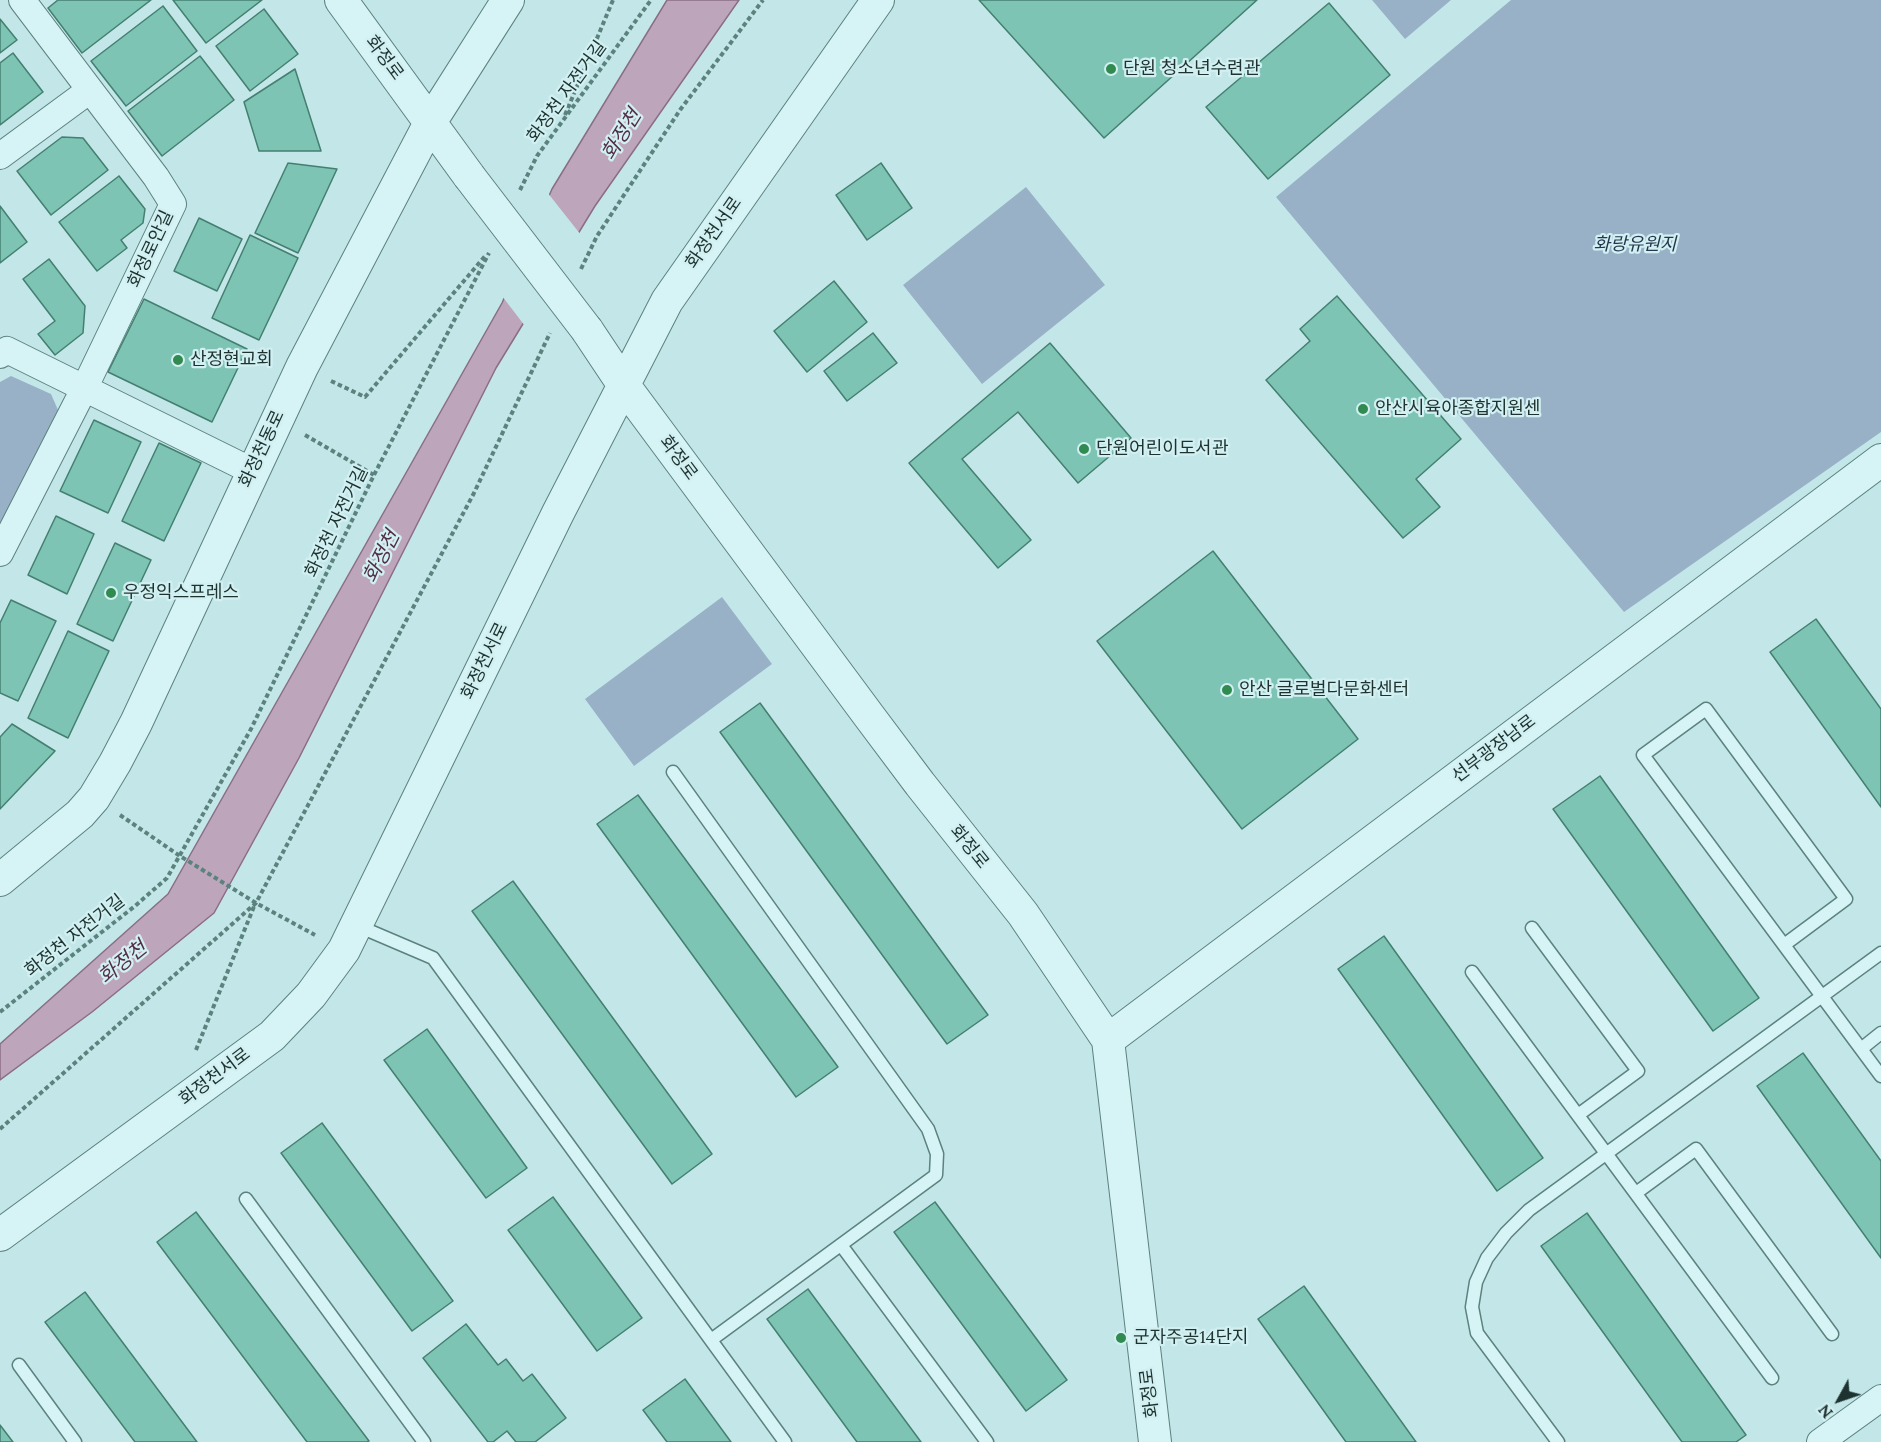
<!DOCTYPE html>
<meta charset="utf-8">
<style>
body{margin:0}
#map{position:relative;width:1881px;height:1442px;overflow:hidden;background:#c3e7e9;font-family:Lora,serif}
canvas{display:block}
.north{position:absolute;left:1809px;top:1370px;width:60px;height:60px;-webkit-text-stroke:4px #d2f0f2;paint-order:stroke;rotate:230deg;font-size:16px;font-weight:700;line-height:24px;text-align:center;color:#1e3330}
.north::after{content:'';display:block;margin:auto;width:21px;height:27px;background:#1e3330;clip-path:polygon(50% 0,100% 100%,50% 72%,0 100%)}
</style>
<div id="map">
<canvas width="1881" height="1442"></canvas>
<div class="north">N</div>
</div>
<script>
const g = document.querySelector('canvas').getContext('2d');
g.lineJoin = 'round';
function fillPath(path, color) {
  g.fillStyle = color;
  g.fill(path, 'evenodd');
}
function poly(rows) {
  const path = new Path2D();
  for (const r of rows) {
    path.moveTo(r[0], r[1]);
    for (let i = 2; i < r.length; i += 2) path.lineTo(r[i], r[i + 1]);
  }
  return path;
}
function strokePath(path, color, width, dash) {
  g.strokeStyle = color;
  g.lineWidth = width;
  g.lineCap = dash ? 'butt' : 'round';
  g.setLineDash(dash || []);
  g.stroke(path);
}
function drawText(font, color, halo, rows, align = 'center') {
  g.font = font + ' Lora,"Noto Sans KR",serif';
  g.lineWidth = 4.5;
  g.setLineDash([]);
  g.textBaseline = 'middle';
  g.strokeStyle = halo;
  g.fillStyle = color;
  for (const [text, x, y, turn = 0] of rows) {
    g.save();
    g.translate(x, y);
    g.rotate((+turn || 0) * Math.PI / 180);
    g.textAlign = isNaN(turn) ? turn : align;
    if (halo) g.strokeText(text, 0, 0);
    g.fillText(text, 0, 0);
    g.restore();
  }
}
fillPath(poly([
 [1372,0,1451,0,1405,39],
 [1511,0,1881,0,1881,432,1624,612,1276,197],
 [1026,187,1105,285,982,384,903,285],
 [11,376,51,394,58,410,0,527,0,382],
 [722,597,772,664,634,766,585,699]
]), '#98b1c6');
const water = poly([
 [667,0,739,0,595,206,496,368,299,758,214,913,92,1012,0,1080,0,1044,168,894,502,303,552,189,667,0]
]);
fillPath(water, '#bda5bb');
strokePath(water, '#8a6d87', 1.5);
fillPath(poly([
 [547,192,581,235,525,326,502,296]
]), '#c3e7e9');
const building = poly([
 [58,0,151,0,82,53,48,8,58,0],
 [173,0,262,0,206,43,173,0],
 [979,0,1257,0,1104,138,979,0],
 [1329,3,1390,75,1268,179,1206,107,1329,3],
 [163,6,197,51,126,106,91,61,163,6],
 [264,9,298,54,250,91,216,46,264,9],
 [0,19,17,40,0,53,0,19],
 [13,53,43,92,0,125,0,63,13,53],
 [200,56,234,100,162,156,128,111,200,56],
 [295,69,321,151,259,151,244,102,295,69],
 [62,137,83,138,108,170,51,215,17,171,62,137],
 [288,163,337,169,298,253,255,233,288,163],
 [881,163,912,208,867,240,836,195,881,163],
 [119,176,145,209,143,223,121,240,127,248,97,271,59,222,119,176],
 [0,206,27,242,0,263,0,206],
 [199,218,242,239,217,291,174,271,199,218],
 [250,235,298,258,259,340,212,318,250,235],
 [49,259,85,306,83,333,55,355,38,334,55,321,23,279,49,259],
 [834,281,867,322,807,372,774,331,834,281],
 [1337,296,1461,439,1416,479,1440,507,1403,538,1266,380,1310,341,1300,329,1337,296],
 [144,299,247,349,212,422,108,372,144,299],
 [873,333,897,363,847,401,824,371,873,333],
 [1050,343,1131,438,1078,483,1018,412,962,459,1031,540,998,568,909,463,1050,343],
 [94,420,141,442,108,513,60,491,94,420],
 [159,443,201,463,164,541,122,521,159,443],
 [56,516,94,534,67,594,28,575,56,516],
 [115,543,151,560,113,641,77,624,115,543],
 [1213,551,1358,739,1242,829,1097,641,1213,551],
 [11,600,56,621,18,701,0,693,0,623,11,600],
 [1816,619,1881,709,1881,807,1770,652,1816,619],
 [68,631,109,651,68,738,28,718,68,631],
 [760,703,988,1015,947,1044,720,732,760,703],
 [12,724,55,751,0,809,0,737,12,724],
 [1600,776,1759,998,1713,1031,1553,809,1600,776],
 [638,795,838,1067,796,1097,597,824,638,795],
 [513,881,712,1154,672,1184,472,911,513,881],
 [1384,936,1543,1158,1497,1191,1338,969,1384,936],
 [427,1029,527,1168,486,1198,384,1060,427,1029],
 [1803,1053,1881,1161,1881,1258,1757,1086,1803,1053],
 [322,1123,453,1301,412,1331,281,1153,322,1123],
 [553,1197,642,1318,597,1351,508,1230,553,1197],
 [935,1202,1067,1380,1026,1411,894,1232,935,1202],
 [196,1212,369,1441,367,1442,307,1442,157,1242,196,1212],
 [1587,1213,1746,1435,1736,1442,1682,1442,1541,1246,1587,1213],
 [1304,1286,1416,1442,1346,1442,1258,1319,1304,1286],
 [808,1289,921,1442,857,1442,767,1319,808,1289],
 [85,1292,197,1442,135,1442,45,1322,85,1292],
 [466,1324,498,1365,506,1359,523,1381,532,1374,566,1418,535,1442,516,1442,507,1431,493,1442,488,1442,423,1358,466,1324],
 [685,1379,731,1442,667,1442,643,1410,685,1379],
 [0,1425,13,1442,0,1442,0,1425]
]);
fillPath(building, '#7dc4b4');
strokePath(building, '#447f70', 1.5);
const service = poly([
 [673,772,928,1129,937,1154,936,1175,711,1340],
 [358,926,433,958,785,1442],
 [1532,928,1638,1071,1578,1115],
 [1784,945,1846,899,1706,709,1643,755,1881,1076],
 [1472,972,1772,1378],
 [1861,1049,1881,1033],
 [1636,1193,1696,1149,1832,1334],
 [246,1199,424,1442],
 [841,1245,987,1442],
 [19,1365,75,1442],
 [1558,1442,1477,1333,1472,1307,1476,1282,1487,1258,1506,1233,1529,1210,1881,953]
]);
const minor = poly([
 [0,156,90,90],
 [0,355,7,350,252,471],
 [0,553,84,389,173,204,156,177,22,0],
 [1820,1442,1881,1398]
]);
const tertiary = poly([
 [341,0,469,176],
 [587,330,623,384,869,716,920,784,1023,914,1108,1040,1155,1442],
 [0,880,80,814,94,798,115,763,136,723,302,367,431,121,508,0],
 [1108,1040,1881,460],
 [0,1235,272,1036,311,995,344,950,558,513,667,301,878,0]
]);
strokePath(service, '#5c827e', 15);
strokePath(minor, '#5c827e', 28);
strokePath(tertiary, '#5c827e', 34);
strokePath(poly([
 [565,115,613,0],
 [520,190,537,156,651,0],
 [581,269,597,236,680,110,763,0],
 [331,381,365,397,486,255],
 [305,435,374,475],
 [120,815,180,856,256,903,315,935],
 [0,1012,135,906,167,878,251,729,374,475,489,253],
 [196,1050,255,904],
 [0,1129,256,903,474,493,550,333]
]), '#5c827e', 4, [4.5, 3]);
strokePath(service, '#d6f3f5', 12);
strokePath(minor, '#d6f3f5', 26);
strokePath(tertiary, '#d6f3f5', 32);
const tertiaryBridge = poly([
 [469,176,587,330]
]);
strokePath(tertiaryBridge, '#5c827e', 34, []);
strokePath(tertiaryBridge, '#d6f3f5', 32);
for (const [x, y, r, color] of [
 [1111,69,6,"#318b50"],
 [178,360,6,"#318b50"],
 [1363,409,6,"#318b50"],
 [1084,449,6,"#318b50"],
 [111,593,6,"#318b50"],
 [1227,690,6,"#318b50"],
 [1121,1338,6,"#318b50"]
]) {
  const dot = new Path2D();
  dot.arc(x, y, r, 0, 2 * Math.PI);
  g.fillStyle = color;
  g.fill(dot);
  strokePath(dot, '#d2f0f2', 2);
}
drawText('18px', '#1e3330', '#d2f0f2', [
 ["화정로",384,58,53],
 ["화정천 자전거길",567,92,-54],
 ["화정천서로",714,233,-55],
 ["화정로안길",151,249,-65],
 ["화정천동로",262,449,-65],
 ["화정로",678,458,53],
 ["화정천 자전거길",337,522,-64],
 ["화정천서로",485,661,-64],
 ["선부광장남로",1494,749,-37],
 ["화정로",969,847,51],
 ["화정천 자전거길",75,936,-38],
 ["화정천서로",215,1077,-37],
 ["화정로",1150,1393,-97]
]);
drawText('18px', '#1e3330', '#d2f0f2', [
 ["단원 청소년수련관",1123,69],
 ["산정현교회",190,360],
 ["안산시육아종합지원센",1375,409],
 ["단원어린이도서관",1096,449],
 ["우정익스프레스",123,593],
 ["안산 글로벌다문화센터",1239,690],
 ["군자주공14단지",1133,1338]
], 'left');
drawText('italic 18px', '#27364e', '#d2f0f2', [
 ["화랑유원지",1635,245]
]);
drawText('italic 20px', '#522f48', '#d2f0f2', [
 ["화정천",622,135,-58],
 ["화정천",382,557,-63],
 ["화정천",123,963,-39]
]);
</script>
